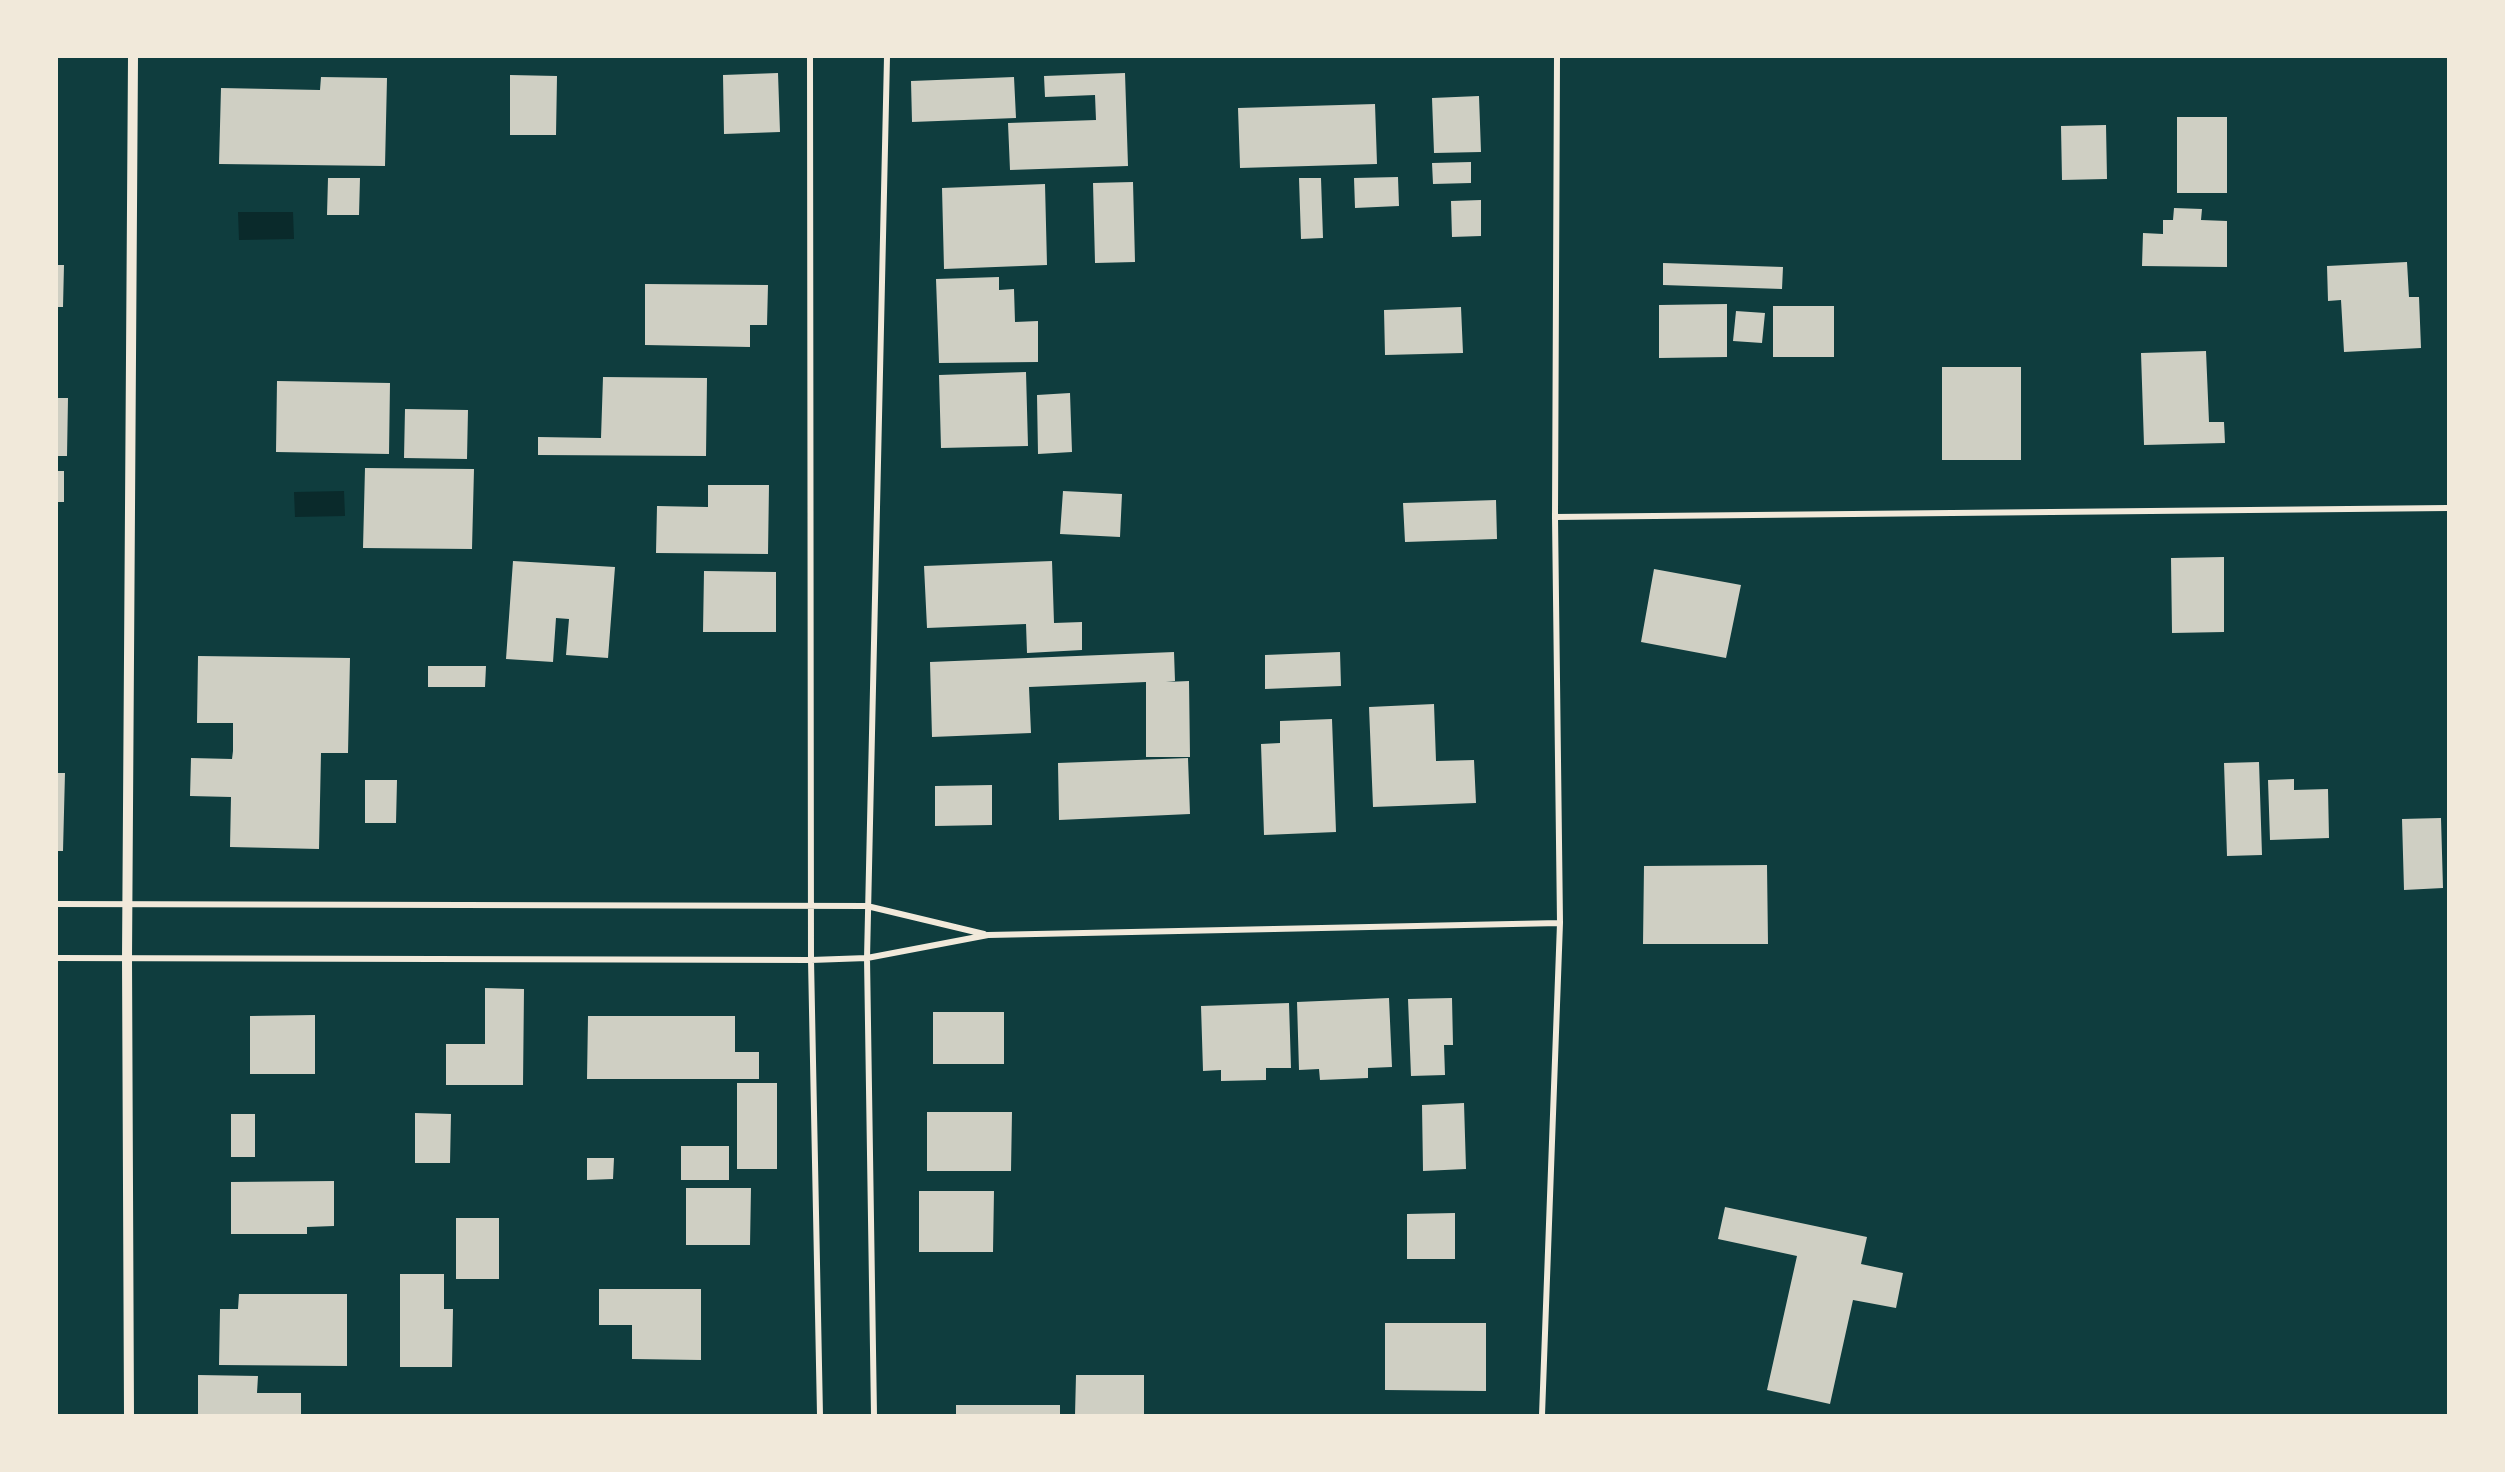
<!DOCTYPE html>
<style>
body{margin:0}
#map{position:relative;width:2505px;height:1472px;overflow:hidden;background:#0f3d3e;font-family:"Work Sans",sans-serif}
canvas{display:block}
.frame{position:absolute;inset:0;border:58px solid #f1e9da;pointer-events:none}
</style>
<div id="map">
<canvas width="2505" height="1472"></canvas>
<div class="frame"></div>
</div>
<script>
const g = document.querySelector('canvas').getContext('2d');
g.lineJoin = 'round';
function fillPath(path, color) {
  g.fillStyle = color;
  g.fill(path, 'evenodd');
}
function poly(rows) {
  const path = new Path2D();
  for (const r of rows) {
    path.moveTo(r[0], r[1]);
    for (let i = 2; i < r.length; i += 2) path.lineTo(r[i], r[i + 1]);
  }
  return path;
}
function strokePath(path, color, width, dash) {
  g.strokeStyle = color;
  g.lineWidth = width;
  g.lineCap = dash ? 'butt' : 'round';
  g.setLineDash(dash || []);
  g.stroke(path);
}
fillPath(poly([
 [238,212,293,212,294,239,239,240],
 [344,491,345,516,295,517,294,492]
]), '#0a2a2b');
fillPath(poly([
 [778,73,780,132,724,134,723,75],
 [1125,73,1128,166,1010,170,1008,123,1096,120,1095,95,1045,97,1044,76],
 [510,75,557,76,556,135,510,135],
 [321,77,387,78,385,166,219,164,221,88,320,90],
 [1014,77,1016,118,912,122,911,81],
 [1479,96,1481,152,1434,153,1432,98],
 [1375,104,1377,164,1240,168,1238,108],
 [2177,117,2227,117,2227,193,2177,193],
 [2106,125,2107,179,2062,180,2061,126],
 [1471,162,1471,183,1433,184,1432,163],
 [1398,177,1399,206,1355,208,1354,178],
 [328,178,360,178,359,215,327,215],
 [1299,178,1321,178,1323,238,1301,239],
 [1133,182,1135,262,1095,263,1093,183],
 [1045,184,1047,265,944,269,942,188],
 [1481,200,1481,236,1452,237,1451,201],
 [2174,208,2202,209,2201,220,2227,221,2227,267,2142,266,2143,233,2163,234,2163,220,2173,220],
 [2407,262,2409,297,2419,297,2421,348,2344,352,2341,300,2328,301,2327,266],
 [1663,263,1783,267,1782,289,1663,285],
 [57,265,64,265,63,307,57,307],
 [999,277,999,290,1014,289,1015,322,1038,321,1038,362,939,363,936,279],
 [645,284,768,285,767,325,750,325,750,347,645,345],
 [1727,304,1727,357,1659,358,1659,305],
 [1773,306,1834,306,1834,357,1773,357],
 [1461,307,1463,353,1385,355,1384,310],
 [1736,311,1765,313,1762,343,1733,341],
 [2206,351,2209,422,2224,422,2225,443,2144,445,2141,353],
 [1942,367,2021,367,2021,460,1942,460],
 [1026,372,1028,446,941,448,939,375],
 [603,377,707,378,706,456,538,455,538,437,601,438],
 [277,381,390,383,389,454,276,452],
 [1070,393,1072,452,1038,454,1037,395],
 [57,398,68,398,67,456,57,456],
 [405,409,468,410,467,459,404,458],
 [365,468,474,469,472,549,363,548],
 [57,471,64,471,64,502,57,502],
 [708,485,769,485,768,554,656,553,657,506,708,507],
 [1063,491,1122,494,1120,537,1060,534],
 [1496,500,1497,539,1405,542,1403,503],
 [2224,557,2224,632,2172,633,2171,558],
 [513,561,615,567,608,658,566,655,569,619,556,618,553,662,506,659],
 [1052,561,1054,623,1082,622,1082,650,1027,653,1026,624,927,628,924,566],
 [1654,569,1741,585,1726,658,1641,642],
 [704,571,776,572,776,632,703,632],
 [1174,652,1175,681,1166,682,1189,681,1190,757,1146,757,1146,682,1029,687,1031,733,932,737,930,662],
 [1340,652,1341,686,1265,689,1265,655],
 [198,656,350,658,348,753,321,753,319,849,230,847,231,797,190,796,191,758,232,759,233,751,233,723,197,723],
 [428,666,486,666,485,687,428,687],
 [1434,704,1436,761,1474,760,1476,803,1373,807,1369,707],
 [1332,719,1336,832,1264,835,1261,744,1280,743,1280,721],
 [1188,758,1190,814,1059,820,1058,763],
 [2259,762,2262,855,2227,856,2224,763],
 [57,773,65,773,63,851,57,851],
 [2294,779,2294,790,2328,789,2329,838,2270,840,2268,780],
 [365,780,397,780,396,823,365,823],
 [992,785,992,825,935,826,935,786],
 [2441,818,2443,888,2404,890,2402,819],
 [1767,865,1768,944,1643,944,1644,866],
 [485,988,524,989,523,1085,446,1085,446,1044,485,1044],
 [1389,998,1392,1067,1368,1068,1368,1078,1320,1080,1319,1069,1299,1070,1297,1002],
 [1452,998,1453,1045,1444,1045,1445,1075,1411,1076,1408,999],
 [1289,1003,1291,1068,1266,1068,1266,1080,1221,1081,1221,1070,1203,1071,1201,1006],
 [933,1012,1004,1012,1004,1064,933,1064],
 [315,1015,315,1074,250,1074,250,1016],
 [588,1016,735,1016,735,1052,759,1052,759,1079,587,1079],
 [737,1083,777,1083,777,1169,737,1169],
 [1464,1103,1466,1169,1423,1171,1422,1105],
 [927,1112,1012,1112,1011,1171,927,1171],
 [415,1113,451,1114,450,1163,415,1163],
 [231,1114,255,1114,255,1157,231,1157],
 [681,1146,729,1146,729,1180,681,1180],
 [587,1158,614,1158,613,1179,587,1180],
 [334,1181,334,1226,307,1227,307,1234,231,1234,231,1182],
 [686,1188,751,1188,750,1245,686,1245],
 [919,1191,994,1191,993,1252,919,1252],
 [1725,1207,1867,1237,1861,1264,1903,1273,1896,1308,1853,1300,1830,1404,1767,1390,1797,1256,1718,1239],
 [1455,1213,1455,1259,1407,1259,1407,1214],
 [456,1218,499,1218,499,1279,456,1279],
 [400,1274,444,1274,444,1309,453,1309,452,1367,400,1367],
 [599,1289,701,1289,701,1360,632,1359,632,1325,599,1325],
 [239,1294,347,1294,347,1366,219,1365,220,1309,238,1309],
 [1385,1323,1486,1323,1486,1391,1385,1390],
 [198,1375,258,1376,257,1393,301,1393,301,1415,198,1415],
 [1076,1375,1144,1375,1144,1415,1075,1415],
 [956,1405,1060,1405,1060,1415,956,1415]
]), '#cfcfc3');
strokePath(poly([
 [810,57,811,960,820,1415],
 [1555,517,2448,508],
 [57,904,867,906,984,934],
 [57,958,811,960,867,958,988,935,1560,923],
 [874,1415,867,958,887,57],
 [1542,1415,1560,923,1555,517,1557,57]
]), '#f1e9da', 6);
strokePath(poly([
 [129,1415,127,958,133,57]
]), '#f1e9da', 10);
</script>
